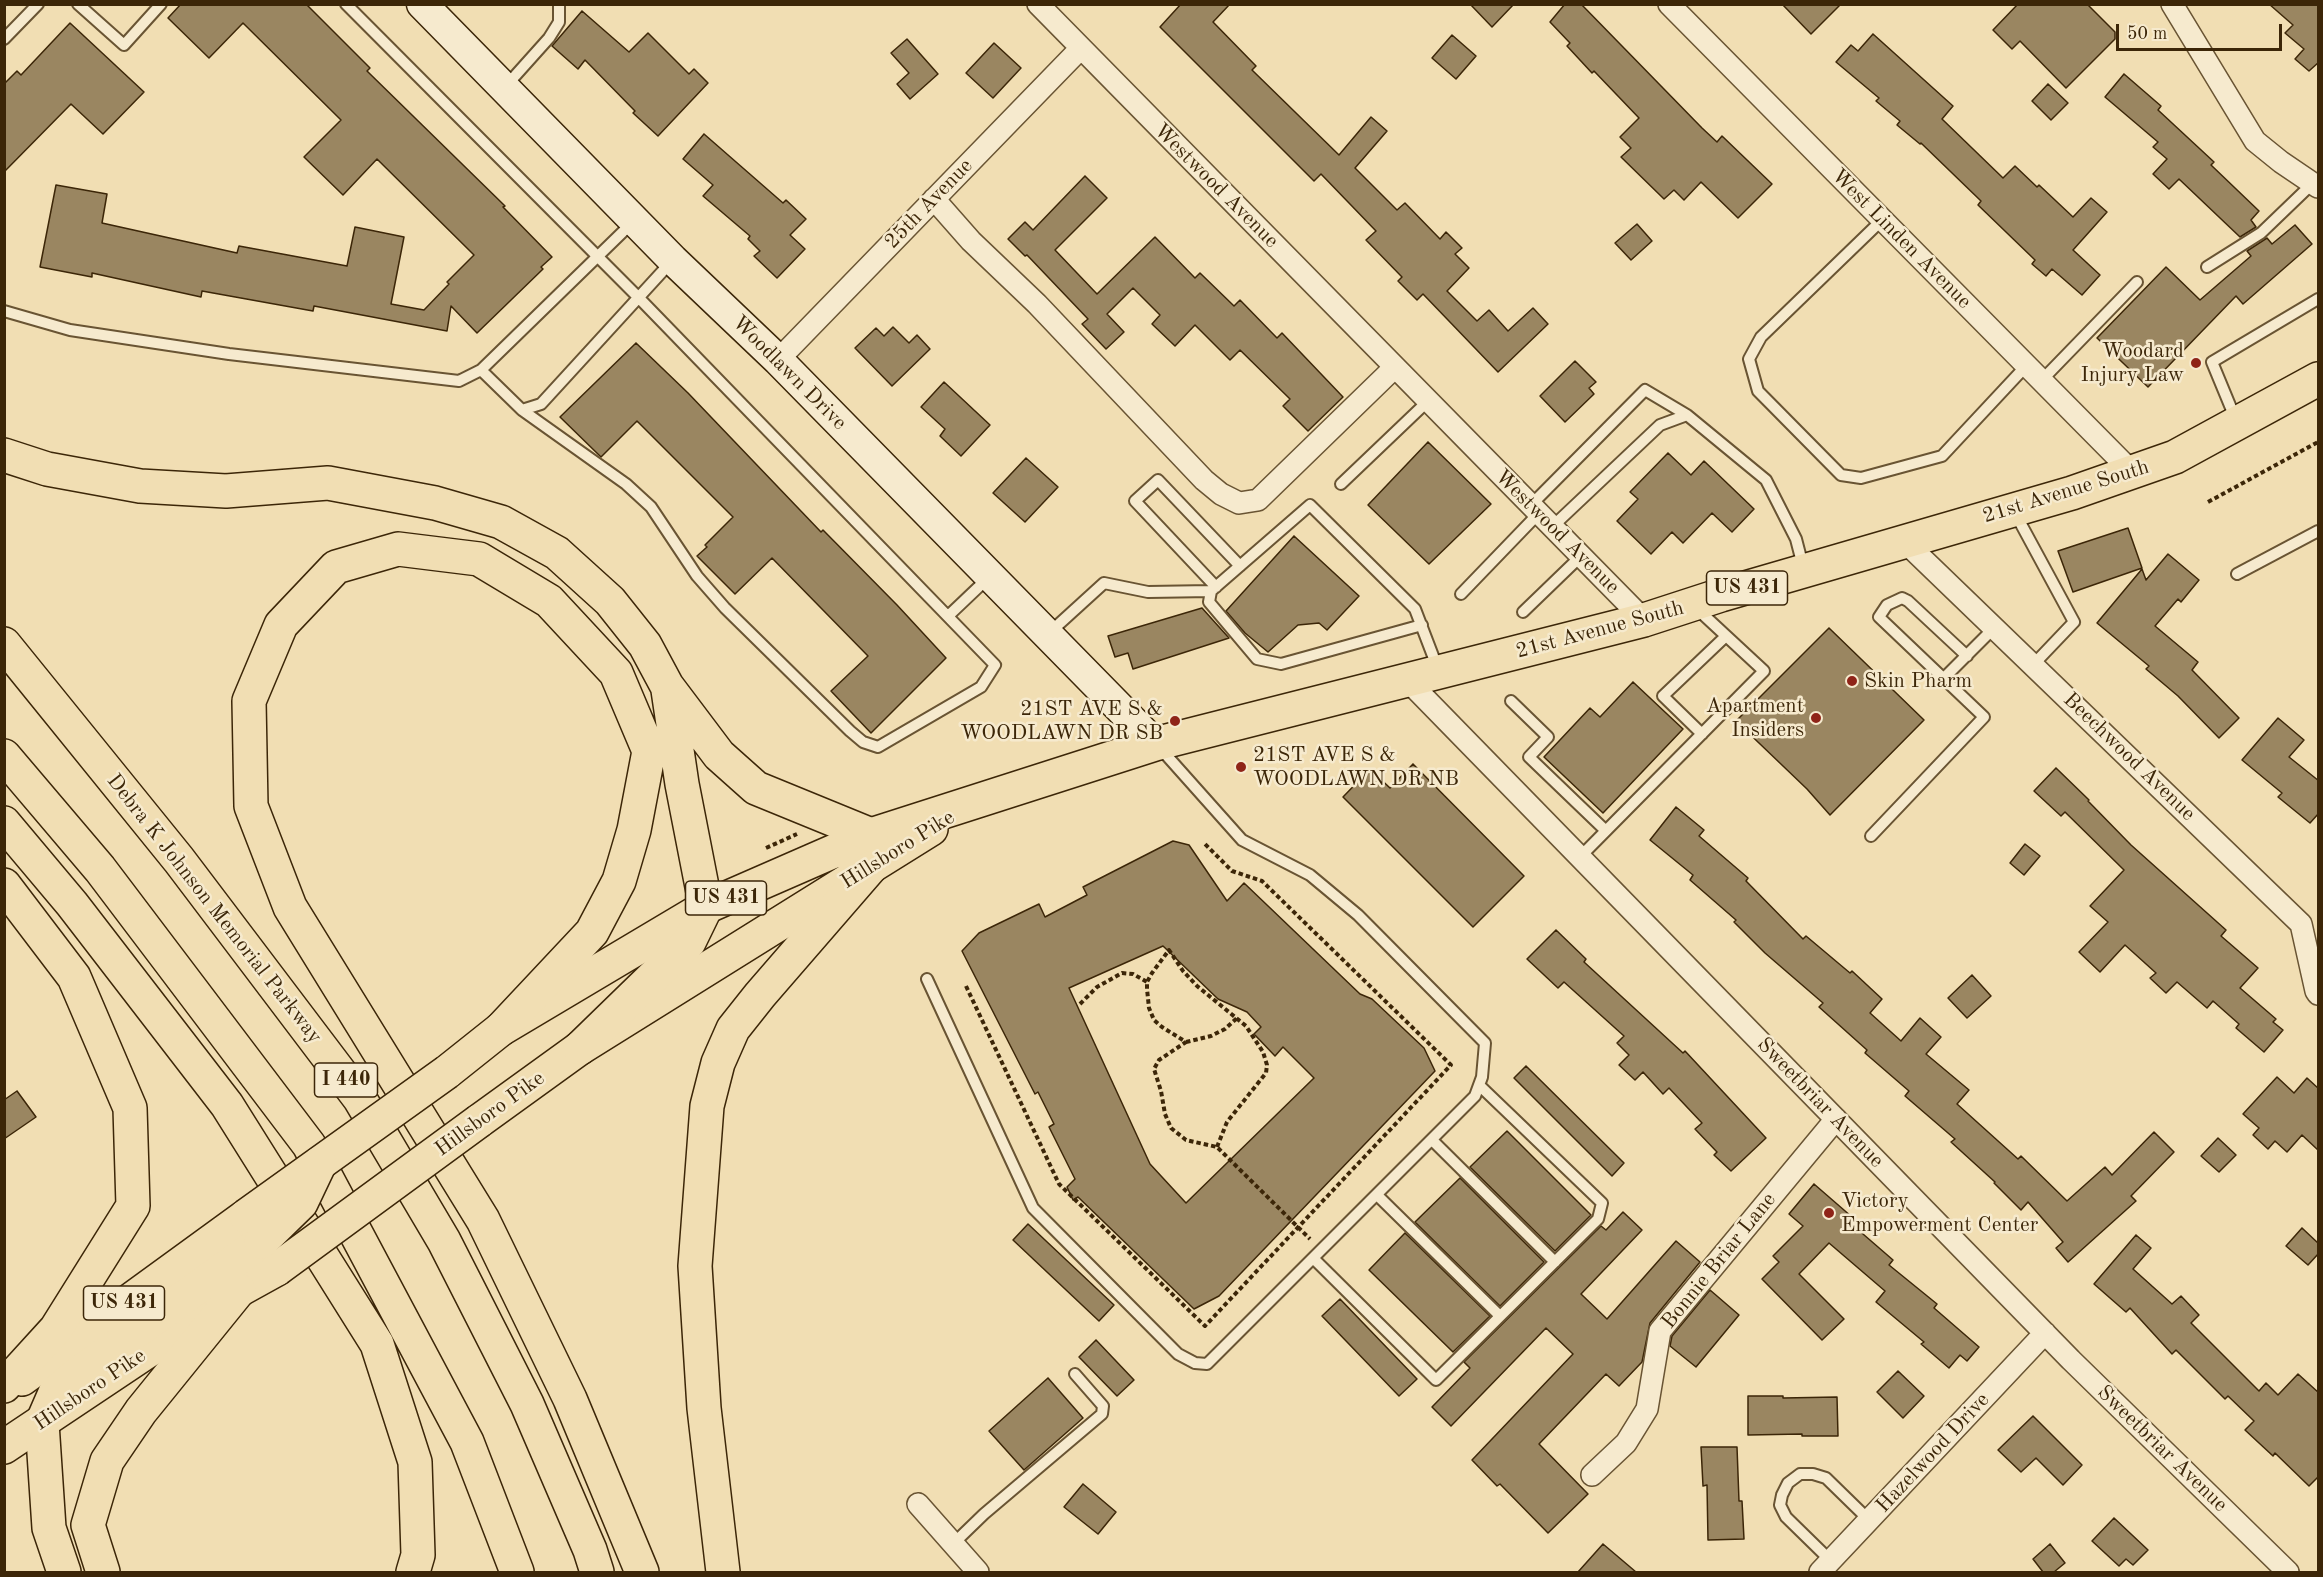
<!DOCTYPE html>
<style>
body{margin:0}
#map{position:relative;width:2323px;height:1577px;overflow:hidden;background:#f1deb3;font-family:"Old Standard TT",serif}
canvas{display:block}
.frame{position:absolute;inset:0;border:6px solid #3c2608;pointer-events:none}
.scale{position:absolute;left:2116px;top:24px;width:166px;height:27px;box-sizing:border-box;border:3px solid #3c2608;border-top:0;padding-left:8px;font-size:18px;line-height:21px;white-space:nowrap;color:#3c2608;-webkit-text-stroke:4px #f6eace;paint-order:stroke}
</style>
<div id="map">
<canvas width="2323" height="1577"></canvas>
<div class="frame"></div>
<div class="scale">50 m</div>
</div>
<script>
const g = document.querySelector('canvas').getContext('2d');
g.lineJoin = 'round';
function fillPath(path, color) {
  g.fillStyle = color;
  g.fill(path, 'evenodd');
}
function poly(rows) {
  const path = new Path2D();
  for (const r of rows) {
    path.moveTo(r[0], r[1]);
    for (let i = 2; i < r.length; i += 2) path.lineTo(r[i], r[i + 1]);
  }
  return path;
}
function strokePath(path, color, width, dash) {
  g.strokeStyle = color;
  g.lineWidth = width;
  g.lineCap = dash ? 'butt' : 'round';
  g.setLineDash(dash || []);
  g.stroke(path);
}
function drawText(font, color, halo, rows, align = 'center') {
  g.font = font + ' "Old Standard TT",serif';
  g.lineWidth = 5;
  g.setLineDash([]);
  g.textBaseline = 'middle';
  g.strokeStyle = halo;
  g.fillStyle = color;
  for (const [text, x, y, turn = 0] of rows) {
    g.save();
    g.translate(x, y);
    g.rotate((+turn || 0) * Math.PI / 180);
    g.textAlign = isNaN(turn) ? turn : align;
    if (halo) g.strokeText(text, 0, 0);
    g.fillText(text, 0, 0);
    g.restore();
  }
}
const building = poly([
 [181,4,306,4,370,68,367,71,505,206,503,207,552,257,541,267,543,269,477,333,451,306,447,331,314,306,313,311,202,291,201,297,92,273,92,277,40,267,56,185,107,194,102,223,237,253,239,246,347,266,355,227,404,237,391,304,424,310,449,284,447,282,474,255,377,159,343,195,304,157,341,120,243,23,209,58,168,18,181,4],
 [1181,4,1230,4,1213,22,1256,66,1252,70,1339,155,1371,117,1387,131,1355,168,1397,210,1405,203,1440,239,1446,232,1462,248,1455,254,1469,268,1447,291,1477,321,1489,310,1508,331,1533,308,1548,324,1498,372,1423,294,1417,300,1398,281,1402,277,1366,240,1376,231,1321,174,1314,181,1160,27,1181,4],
 [1470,4,1514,4,1492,27,1470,4],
 [1565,4,1581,4,1702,128,1717,142,1722,136,1772,184,1738,218,1701,182,1684,200,1674,190,1664,199,1621,157,1631,148,1620,137,1639,118,1594,71,1592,73,1567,46,1570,43,1550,22,1565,4],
 [1782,4,1841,4,1811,34,1782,4],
 [2018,4,2087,4,2115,32,2115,39,2066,88,2020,41,2012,49,1993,30,2018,4],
 [2269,4,2319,4,2319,62,2309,71,2295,59,2304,49,2285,33,2293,25,2269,4],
 [582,11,629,52,648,33,689,74,694,69,708,83,658,136,633,113,635,111,585,60,578,69,552,46,582,11],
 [70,23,144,92,103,134,71,104,4,172,4,84,17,71,21,75,70,23],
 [1873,34,1953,106,1942,119,2003,178,2015,166,2037,187,2039,185,2073,217,2091,198,2107,212,2073,250,2100,275,2082,295,2052,269,2046,276,2032,264,2035,260,1978,205,1981,201,1921,143,1920,144,1897,125,1900,121,1876,101,1879,98,1836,62,1851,45,1858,51,1873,34],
 [1452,35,1476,56,1456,79,1432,58,1452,35],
 [907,39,938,74,910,99,897,84,909,73,891,53,907,39],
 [994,43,1021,68,993,98,966,73,994,43],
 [2124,74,2161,106,2158,110,2214,162,2211,165,2259,211,2251,220,2256,227,2240,237,2179,179,2169,189,2153,174,2167,159,2153,147,2158,142,2105,97,2124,74],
 [2048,84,2068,103,2051,120,2032,101,2048,84],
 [704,134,783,203,786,200,806,219,790,235,805,249,777,278,754,256,760,251,748,239,750,236,703,196,713,185,683,159,704,134],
 [1085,176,1107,198,1055,250,1097,294,1155,237,1195,278,1200,273,1234,306,1240,300,1277,338,1282,333,1343,397,1308,431,1283,406,1290,399,1240,350,1230,360,1195,325,1175,346,1152,324,1160,315,1133,288,1107,314,1124,332,1106,349,1082,324,1088,319,1027,255,1025,256,1008,239,1025,222,1033,230,1085,176],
 [1637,224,1652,241,1631,260,1615,243,1637,224],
 [2295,225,2312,244,2243,304,2236,296,2148,387,2097,338,2166,267,2200,300,2251,256,2247,251,2267,238,2272,244,2295,225],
 [893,327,909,343,917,335,930,349,892,386,855,348,876,328,884,336,893,327],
 [636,343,688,393,821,532,823,530,897,605,946,658,871,733,831,691,868,656,772,558,735,594,697,556,707,547,705,545,733,517,637,421,601,457,560,417,636,343],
 [1575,361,1596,382,1589,388,1594,394,1565,422,1540,396,1575,361],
 [944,382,990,425,961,456,940,436,945,429,921,407,944,382],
 [1428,442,1491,504,1429,564,1368,505,1428,442],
 [1668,453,1691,475,1704,461,1754,509,1732,532,1712,513,1683,543,1672,532,1651,554,1617,521,1638,499,1630,492,1668,453],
 [1026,458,1058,487,1025,522,993,493,1026,458],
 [2128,528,2142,568,2073,592,2058,551,2128,528],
 [1294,536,1359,596,1327,630,1319,623,1298,625,1268,652,1245,633,1226,611,1294,536],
 [2168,554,2199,580,2181,602,2178,599,2155,626,2198,662,2192,670,2239,718,2219,738,2178,696,2146,669,2149,666,2097,623,2142,569,2146,580,2168,554],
 [1202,608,1229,638,1133,669,1128,653,1115,657,1108,636,1202,608],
 [1829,628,1924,720,1830,815,1807,789,1736,721,1829,628],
 [1633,682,1683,729,1603,813,1544,757,1590,708,1600,717,1633,682],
 [2278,718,2304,740,2289,757,2319,781,2319,813,2310,823,2278,797,2282,793,2242,760,2278,718],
 [1413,764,1524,876,1473,927,1343,797,1370,769,1390,788,1413,764],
 [2056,768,2089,800,2088,801,2131,845,2226,930,2221,936,2258,968,2240,988,2276,1019,2273,1022,2283,1030,2264,1052,2236,1028,2239,1024,2213,1001,2207,1008,2177,982,2166,993,2150,978,2156,973,2125,945,2100,972,2079,952,2108,922,2090,906,2124,870,2065,812,2061,816,2034,791,2056,768],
 [1676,807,1704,830,1699,836,1748,878,1746,881,1803,939,1806,936,1850,973,1852,971,1882,999,1870,1013,1901,1041,1920,1018,1941,1037,1926,1054,1969,1090,1957,1104,2018,1159,2021,1156,2067,1201,2105,1167,2112,1175,2154,1132,2174,1152,2131,1196,2136,1201,2068,1262,2056,1248,2063,1242,2028,1202,2021,1210,1994,1183,1995,1182,1951,1142,1955,1139,1905,1096,1909,1091,1865,1053,1867,1050,1819,1007,1823,1003,1765,953,1734,922,1736,920,1690,880,1693,875,1650,840,1676,807],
 [1173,841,1189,845,1227,901,1244,883,1360,994,1372,999,1424,1048,1435,1071,1219,1296,1194,1309,1078,1197,1073,1200,1067,1187,1075,1179,1049,1127,1054,1124,1038,1092,1035,1094,962,951,979,933,1039,904,1045,917,1087,895,1083,887,1173,841],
 [1163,946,1218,999,1247,1012,1261,1027,1254,1034,1275,1056,1283,1047,1314,1078,1186,1203,1150,1164,1069,988,1163,946],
 [2025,844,2040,856,2024,875,2010,863,2025,844],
 [1556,930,1586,959,1584,962,1683,1053,1685,1051,1766,1138,1731,1171,1714,1155,1717,1152,1695,1129,1702,1123,1669,1088,1663,1094,1643,1072,1635,1080,1619,1065,1629,1055,1617,1043,1624,1036,1564,982,1558,988,1527,959,1556,930],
 [1972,975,1991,996,1967,1018,1948,998,1972,975],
 [1526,1066,1624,1163,1612,1176,1514,1078,1526,1066],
 [2277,1077,2294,1093,2307,1078,2319,1089,2319,1151,2302,1135,2287,1152,2275,1141,2268,1149,2253,1135,2259,1128,2243,1114,2277,1077],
 [17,1091,36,1117,4,1139,4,1100,17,1091],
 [1507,1131,1591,1215,1555,1251,1470,1167,1507,1131],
 [2218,1138,2236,1155,2219,1172,2201,1156,2218,1138],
 [1460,1178,1544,1262,1500,1306,1415,1222,1460,1178],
 [1814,1184,1852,1217,1848,1221,1893,1260,1889,1265,1937,1304,1934,1308,1979,1347,1967,1361,1960,1355,1949,1368,1921,1344,1924,1342,1876,1302,1885,1291,1829,1243,1799,1274,1844,1319,1822,1340,1762,1279,1779,1262,1773,1256,1803,1226,1789,1214,1814,1184],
 [1623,1212,1642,1230,1581,1294,1607,1319,1676,1241,1700,1262,1650,1323,1642,1362,1619,1386,1606,1374,1539,1444,1588,1494,1548,1533,1500,1484,1497,1486,1472,1460,1573,1354,1546,1328,1451,1426,1432,1407,1470,1368,1464,1362,1601,1226,1606,1230,1623,1212],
 [1028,1224,1114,1305,1099,1321,1013,1240,1028,1224],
 [2302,1228,2319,1244,2319,1253,2308,1265,2286,1246,2302,1228],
 [1405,1233,1490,1316,1453,1352,1369,1270,1405,1233],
 [2136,1235,2151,1248,2133,1269,2172,1304,2181,1296,2199,1315,2191,1323,2259,1391,2266,1383,2278,1395,2298,1374,2319,1393,2319,1476,2309,1486,2275,1453,2273,1456,2245,1430,2254,1421,2228,1396,2225,1399,2176,1350,2172,1354,2130,1308,2126,1312,2094,1284,2136,1235],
 [1710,1290,1739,1315,1696,1367,1670,1346,1672,1336,1710,1290],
 [1340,1299,1417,1379,1399,1396,1322,1316,1340,1299],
 [1096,1340,1134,1380,1117,1396,1079,1357,1096,1340],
 [1898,1371,1924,1396,1903,1418,1877,1392,1898,1371],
 [1048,1378,1083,1418,1024,1470,989,1431,1048,1378],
 [1748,1396,1783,1396,1783,1398,1837,1397,1838,1436,1802,1436,1802,1434,1748,1435,1748,1396],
 [2033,1416,2082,1465,2063,1485,2036,1458,2021,1472,1998,1450,2033,1416],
 [1701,1447,1737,1447,1739,1501,1742,1501,1744,1539,1708,1540,1707,1485,1703,1486,1701,1447],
 [1083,1484,1116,1512,1098,1534,1064,1507,1083,1484],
 [2114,1518,2148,1550,2133,1565,2126,1559,2119,1566,2092,1541,2114,1518],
 [1603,1544,1636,1572,1578,1572,1603,1544],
 [2050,1544,2065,1563,2054,1572,2043,1572,2033,1559,2050,1544]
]);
fillPath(building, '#9a8661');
strokePath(building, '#3c2608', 1.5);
const lane = poly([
 [78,4,124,45,161,4],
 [346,4,639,298,995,665,981,687,878,747,863,742,850,731,725,608,697,576,651,507,626,484,522,410,481,370],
 [4,39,38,4],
 [506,86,549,38,559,22,559,4],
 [1882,220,1761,337,1749,359,1758,391,1841,475,1861,478,1942,456,2026,366],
 [2207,267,2261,233,2313,183],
 [4,311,70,330,229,354,459,381,481,370,634,221],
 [2041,381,2137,282],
 [522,410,541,404,671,262],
 [2236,420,2212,362,2318,299],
 [1341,484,1428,401],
 [1531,505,1645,390,1687,415],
 [2015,513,2074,622,2033,665],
 [1552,527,1660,425,1687,415,1766,480,1796,539,1803,566],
 [2237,574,2318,531],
 [1216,587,1135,501,1158,480,1240,566],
 [1461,594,1539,513],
 [1523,612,1581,556],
 [948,616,988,578],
 [1422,625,1281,664,1257,659,1209,602,1211,591,1310,505,1415,609,1438,669],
 [1048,634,1104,583,1148,592,1211,591],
 [1944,678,1994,628],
 [1511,701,1548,737,1529,757,1605,830],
 [1702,734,1663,696,1726,636],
 [1871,836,1984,717,1879,617,1887,605,1902,598,1908,601,1967,656],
 [1580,857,1764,671,1695,607],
 [927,979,1033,1208,1178,1354,1195,1363,1207,1364,1475,1096,1482,1077,1485,1043,1358,915,1310,875,1242,840,1160,748],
 [1432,1140,1555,1262],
 [1377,1195,1500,1316],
 [1313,1258,1436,1380,1598,1219,1602,1203,1479,1085],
 [953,1544,984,1514,1102,1414,1103,1406,1075,1374],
 [1831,1561,1786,1517,1780,1505,1782,1495,1788,1483,1800,1474,1813,1474,1826,1478,1869,1520]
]);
const street = poly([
 [1038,4,1644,620],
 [1669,4,2133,473],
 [2172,4,2255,141,2281,162,2318,187],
 [934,199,971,241,1037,304,1204,480,1221,494,1239,503,1258,500,1395,367],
 [778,360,1080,49],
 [1904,541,2301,924,2316,991,2318,994],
 [1407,680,2071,1360,2288,1572],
 [1592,1475,1626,1443,1647,1409,1660,1331,1836,1119],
 [918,1504,978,1572],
 [1820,1572,2045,1333]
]);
const secondary = poly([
 [422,4,673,260,778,360,1155,744]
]);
const primary = poly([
 [447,1072,501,1029,706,907,871,835,1155,744,1644,620,1721,595,2072,493,2175,457,2318,379],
 [479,1121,580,1048,931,829],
 [22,1379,246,1216],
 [4,1447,239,1290,277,1269]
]);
const highway = poly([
 [4,455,47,469,140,486,226,491,328,483,435,503,501,522,557,553,610,601,645,645,667,686,719,755,756,788,871,835],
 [4,644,179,860,360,1099,444,1241,527,1404,590,1550,597,1572],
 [4,756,100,869,309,1145,467,1442,517,1572],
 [4,823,72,904,227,1105,377,1344,415,1462,418,1555,413,1572],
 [4,885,74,977,130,1108,133,1206,56,1329,4,1386],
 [501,1029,592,932,619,881,634,830,649,751,616,673,549,601,479,559,398,549,336,567,281,625,249,701,251,806,290,907,483,1220,570,1399,642,1572],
 [580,1048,689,942,706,907,682,784,668,690],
 [64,1572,49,1528,42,1423,55,1393,80,1372,261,1242],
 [103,1572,88,1525,107,1461,141,1411,239,1290],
 [723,1572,704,1408,695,1266,707,1106,718,1063,733,1029,760,995,870,868]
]);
strokePath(lane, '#695433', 14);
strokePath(street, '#695433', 24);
strokePath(secondary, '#3c2608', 33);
strokePath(primary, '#3c2608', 36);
strokePath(highway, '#3c2608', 36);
strokePath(poly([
 [2208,502,2318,442],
 [766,848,797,834],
 [966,986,1059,1184,1205,1326,1451,1065,1262,881,1232,871,1203,842],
 [1080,1004,1097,987,1122,973,1133,974,1147,982],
 [1186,1042,1211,1036,1225,1029,1237,1018],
 [1217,1147,1227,1122,1266,1073,1267,1065,1263,1052,1246,1026,1197,986,1183,971,1169,950,1152,973,1147,982,1147,989,1149,1008,1154,1020,1162,1027,1186,1042,1159,1060,1154,1069,1161,1091,1165,1114,1171,1128,1186,1140,1217,1147,1310,1239]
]), '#3c2608', 4, [4.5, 3]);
strokePath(lane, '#f6eace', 10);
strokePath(street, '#f6eace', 21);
strokePath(secondary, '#f6eace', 30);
strokePath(primary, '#f1deb3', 33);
strokePath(highway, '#f1deb3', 33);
const primaryBridge = poly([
 [246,1216,447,1072],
 [277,1269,479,1121]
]);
const highwayBridge = poly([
 [261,1242,301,1203,320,1163]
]);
strokePath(primaryBridge, '#3c2608', 36, []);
strokePath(highwayBridge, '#3c2608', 36, []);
strokePath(primaryBridge, '#f1deb3', 33);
strokePath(highwayBridge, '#f1deb3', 33);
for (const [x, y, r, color] of [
 [2196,363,6,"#8f2418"],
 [1852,681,6,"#8f2418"],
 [1816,718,6,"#8f2418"],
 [1175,721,6,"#8f2418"],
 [1241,767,6,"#8f2418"],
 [1829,1213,6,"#8f2418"]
]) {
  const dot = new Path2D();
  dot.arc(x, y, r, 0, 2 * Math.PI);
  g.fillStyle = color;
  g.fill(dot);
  strokePath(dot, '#f6eace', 2);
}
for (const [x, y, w] of [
 [1747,588,81],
 [726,898,81],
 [346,1080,63],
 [124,1303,81]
]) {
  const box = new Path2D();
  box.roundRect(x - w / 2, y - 17, w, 34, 4.5);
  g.fillStyle = '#f6eace';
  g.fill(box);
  strokePath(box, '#3c2608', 1.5);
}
drawText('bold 20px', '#3c2608', null, [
 ["US 431",1747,588],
 ["US 431",726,898],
 ["I 440",346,1080],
 ["US 431",124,1303]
]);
drawText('21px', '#3c2608', '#f6eace', [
 ["Westwood Avenue",1216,186,45],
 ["25th Avenue",929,204,-46],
 ["West Linden Avenue",1901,239,45],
 ["Woodlawn Drive",789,373,45],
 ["21st Avenue South",2066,492,-17],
 ["Westwood Avenue",1557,532,45],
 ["21st Avenue South",1600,630,-15],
 ["Beechwood Avenue",2129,757,44],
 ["Hillsboro Pike",898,850,-32],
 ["Debra K Johnson Memorial Parkway",214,909,52],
 ["Sweetbriar Avenue",1820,1103,46],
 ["Hillsboro Pike",490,1114,-36],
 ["Bonnie Briar Lane",1719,1261,-51],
 ["Hillsboro Pike",90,1390,-34],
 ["Sweetbriar Avenue",2162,1449,44],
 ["Hazelwood Drive",1933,1453,-47]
]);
drawText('21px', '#3c2608', '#f6eace', [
 ["Woodard",2184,351],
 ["Injury Law",2184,375],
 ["Skin Pharm",1864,681,"left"],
 ["Apartment",1804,706],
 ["Insiders",1804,730],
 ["21ST AVE S &",1163,709],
 ["WOODLAWN DR SB",1163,733],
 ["21ST AVE S &",1253,755,"left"],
 ["WOODLAWN DR NB",1253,779,"left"],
 ["Victory",1841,1201,"left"],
 ["Empowerment Center",1841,1225,"left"]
], 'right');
</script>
